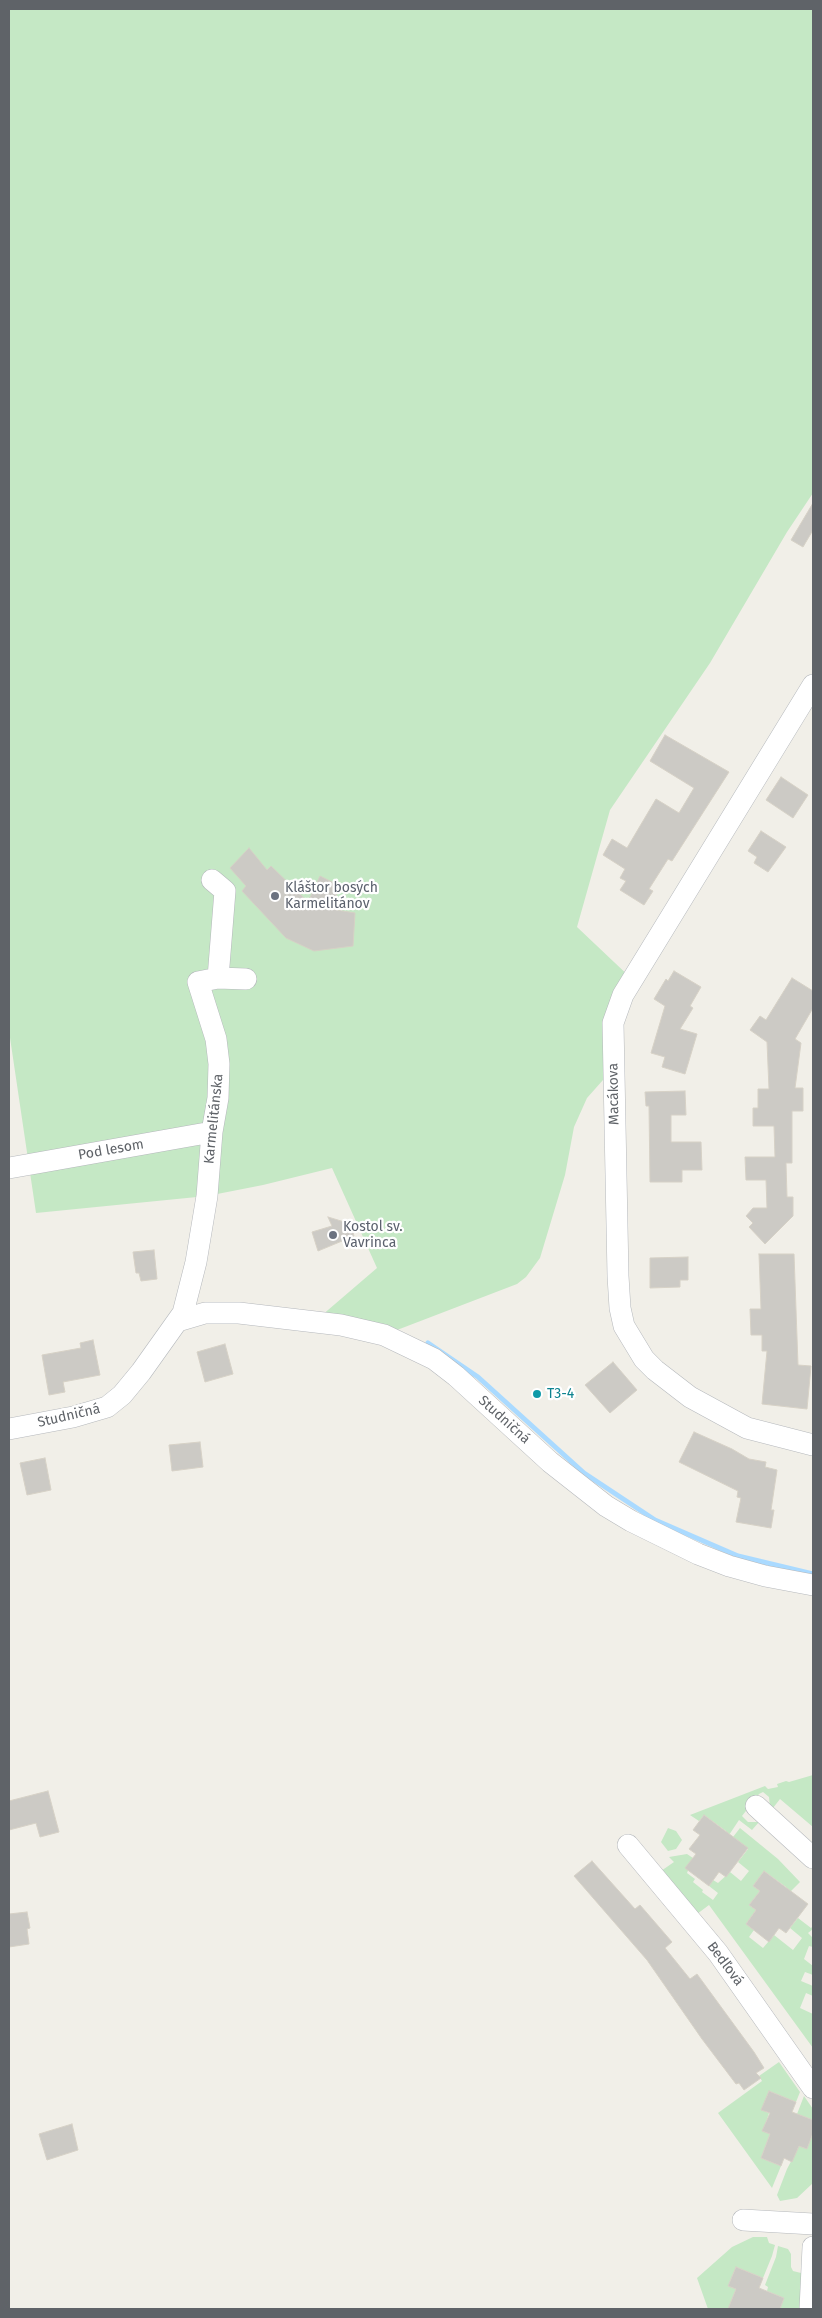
<!DOCTYPE html>
<meta charset="utf-8">
<style>
body{margin:0}
#map{position:relative;width:822px;height:2318px;overflow:hidden;background:#f1efe8;font-family:"Fira Sans",sans-serif}
canvas{display:block}
.frame{position:absolute;inset:0;border:10px solid #5f6368;pointer-events:none}
</style>
<div id="map">
<canvas width="822" height="2318"></canvas>
<div class="frame"></div>
</div>
<script>
const g = document.querySelector('canvas').getContext('2d');
g.lineJoin = 'round';
function fillPath(path, color) {
  g.fillStyle = color;
  g.fill(path, 'evenodd');
}
function poly(rows) {
  const path = new Path2D();
  for (const r of rows) {
    path.moveTo(r[0], r[1]);
    for (let i = 2; i < r.length; i += 2) path.lineTo(r[i], r[i + 1]);
  }
  return path;
}
function strokePath(path, color, width, dash) {
  g.strokeStyle = color;
  g.lineWidth = width;
  g.lineCap = dash ? 'butt' : 'round';
  g.setLineDash(dash || []);
  g.stroke(path);
}
function drawText(font, color, halo, rows, align = 'center') {
  g.font = font + ' "Fira Sans",sans-serif';
  g.lineWidth = 4.5;
  g.setLineDash([]);
  g.textBaseline = 'middle';
  g.strokeStyle = halo;
  g.fillStyle = color;
  for (const [text, x, y, turn = 0] of rows) {
    g.save();
    g.translate(x, y);
    g.rotate((+turn || 0) * Math.PI / 180);
    g.textAlign = isNaN(turn) ? turn : align;
    if (halo) g.strokeText(text, 0, 0);
    g.fillText(text, 0, 0);
    g.restore();
  }
}
fillPath(poly([
 [9,9,813,9,813,493,787,532,710,663,610,810,577,927,633,980,623,995,613,1077,603,1080,587,1098,574,1127,565,1175,540,1258,526,1277,517,1284,384,1335,314,1322,377,1268,332,1168,263,1185,207,1196,36,1213,9,1031],
 [813,1775,813,1827,780,1799,773,1808,770,1807,769,1797,763,1792,759,1794,742,1816,748,1822,759,1822,752,1830,739,1820,727,1838,726,1831,704,1815,699,1821,690,1815,765,1786,768,1789,778,1787,777,1784,786,1781,789,1782],
 [668,1828,676,1831,682,1840,676,1849,668,1851,661,1842],
 [740,1828,778,1859,800,1882,788,1894,786,1887,764,1871,753,1886,760,1891,749,1905,756,1910,746,1924,754,1930,749,1937,763,1948,774,1935,793,1950,802,1938,790,1928,798,1918,811,1928,813,1926,813,1929,808,1933,813,1938,813,1947,809,1946,804,1959,813,1966,813,1975,805,1972,801,1981,813,1986,813,1996,806,1993,800,2008,813,2014,813,2048,709,1905,697,1914,661,1871,674,1862,669,1857,687,1854,693,1858,687,1873,695,1879,693,1882,703,1890,702,1892,713,1900,718,1893,709,1886,713,1880,718,1883,730,1872,741,1881,749,1871,738,1862,748,1849,733,1837],
 [779,2062,800,2092,796,2102,769,2091,762,2110,769,2113,763,2131,770,2134,761,2158,781,2166,772,2188,718,2113,762,2081,759,2076],
 [804,2096,813,2109,813,2120,797,2114],
 [813,2133,813,2183,797,2198,780,2201,777,2195,787,2169,799,2146,807,2149],
 [753,2237,767,2237,769,2243,775,2245,772,2256,763,2278,736,2267,728,2286,736,2289,729,2307,735,2309,708,2309,697,2278,732,2247],
 [778,2246,788,2249,791,2254,791,2267,793,2271,801,2273,801,2309,780,2309,784,2298,767,2291,768,2287,765,2285,776,2257]
]), '#c5e8c5');
strokePath(poly([
 [428,1343,478,1377,584,1473,655,1520,738,1556,813,1574]
]), '#aadaff', 5);
const building = poly([
 [813,503,813,530,803,547,791,540,813,503],
 [665,735,729,772,672,861,668,859,649,889,653,891,644,905,620,890,626,881,620,878,625,869,603,855,612,839,627,848,656,799,679,813,694,788,650,761,665,735],
 [781,777,808,795,793,818,766,800,781,777],
 [761,831,786,847,768,872,754,863,757,857,748,851,761,831],
 [249,848,267,870,271,866,308,902,320,876,340,886,331,909,355,913,353,946,314,951,286,938,242,891,246,886,230,868,249,848],
 [674,971,701,987,690,1006,693,1008,680,1029,697,1034,685,1074,662,1067,665,1057,651,1053,665,1006,654,999,666,979,668,981,674,971],
 [792,978,813,991,813,1008,795,1039,801,1043,795,1088,803,1088,803,1111,792,1111,792,1163,786,1163,787,1197,793,1197,793,1216,765,1244,749,1227,753,1223,746,1216,753,1208,767,1208,766,1180,746,1180,745,1157,775,1157,774,1126,753,1126,753,1108,758,1108,758,1089,769,1089,767,1042,750,1030,760,1016,766,1020,792,978],
 [685,1091,686,1115,671,1115,671,1142,701,1142,702,1170,682,1170,682,1182,650,1182,649,1106,646,1106,645,1092,685,1091],
 [328,1217,351,1224,354,1236,318,1251,312,1232,332,1226,328,1217],
 [154,1250,157,1279,141,1281,139,1273,136,1273,133,1252,154,1250],
 [759,1254,794,1254,798,1365,811,1366,807,1409,762,1404,767,1351,762,1351,762,1335,751,1335,750,1309,761,1309,759,1254],
 [688,1257,688,1280,680,1280,680,1287,650,1288,650,1258,688,1257],
 [93,1340,100,1375,63,1382,65,1392,49,1395,42,1355,81,1348,80,1343,93,1340],
 [225,1344,233,1374,205,1382,197,1352,225,1344],
 [613,1362,637,1390,610,1413,585,1385,613,1362],
 [694,1432,732,1449,749,1459,766,1462,765,1467,777,1470,771,1510,774,1510,771,1528,736,1522,741,1498,737,1497,738,1491,679,1462,694,1432],
 [200,1442,203,1467,172,1471,169,1445,200,1442],
 [45,1458,51,1490,27,1495,20,1463,45,1458],
 [48,1791,59,1832,40,1837,36,1823,9,1830,9,1801,48,1791],
 [704,1815,748,1848,726,1877,719,1872,709,1886,685,1868,696,1854,689,1849,700,1835,693,1830,704,1815],
 [592,1861,635,1909,640,1905,672,1942,665,1948,690,1979,697,1974,754,2052,764,2068,756,2073,761,2078,744,2090,739,2083,736,2084,702,2039,647,1960,574,1876,592,1861],
 [764,1871,808,1904,786,1933,779,1928,769,1942,746,1924,756,1910,749,1905,760,1891,753,1886,764,1871],
 [27,1912,30,1928,27,1929,29,1944,9,1947,9,1914,27,1912],
 [769,2091,796,2102,792,2112,813,2120,813,2133,807,2149,799,2146,792,2162,784,2158,781,2166,761,2158,770,2134,762,2131,770,2113,761,2110,769,2091],
 [72,2124,78,2150,47,2160,39,2134,72,2124],
 [736,2267,763,2278,759,2288,784,2298,780,2309,728,2309,736,2289,728,2286,736,2267]
]);
fillPath(building, '#cccac5');
strokePath(building, '#d6d1c6', 1);
const minor = poly([
 [813,685,623,995,613,1023,618,1276,620,1308,624,1326,644,1359,655,1370,690,1397,747,1428,813,1445],
 [218,978,246,979],
 [9,1168,212,1132],
 [178,1321,205,1313,239,1313,341,1325,384,1335,434,1359,456,1376,550,1462,606,1506,631,1521,698,1554,729,1566,765,1576,813,1585],
 [9,1429,73,1417,107,1407,122,1395,141,1372,183,1313,196,1262,207,1196,212,1132,218,1098,219,1064,216,1039,198,982,218,978,225,891,212,880],
 [756,1806,813,1858],
 [628,1845,718,1953,813,2088],
 [743,2220,813,2224],
 [810,2309,813,2247]
]);
strokePath(minor, '#b5b8bc', 22);
strokePath(minor, '#fff', 21);
for (const [x, y, r, color] of [
 [275,896,5,"#6b7280"],
 [333,1235,5,"#6b7280"],
 [537,1394,5,"#0f9aa8"]
]) {
  const dot = new Path2D();
  dot.arc(x, y, r, 0, 2 * Math.PI);
  g.fillStyle = color;
  g.fill(dot);
  strokePath(dot, '#fff', 2);
}
drawText('14px', '#5b616d', '#fff', [
 ["Kláštor bosých",285,888],
 ["Karmelitánov",285,904],
 ["Kostol sv.",343,1227],
 ["Vavrinca",343,1243]
], 'left');
drawText('14px', '#5f6368', '#fff', [
 ["Macákova",614,1094,-91],
 ["Karmelitánska",214,1119,-84],
 ["Pod lesom",111,1150,-10],
 ["Studničná",69,1416,-13],
 ["Studničná",504,1420,42],
 ["Bedľová",725,1964,53]
]);
drawText('14px', '#0d838f', '#fff', [
 ["T3-4",547,1394]
], 'left');
</script>
